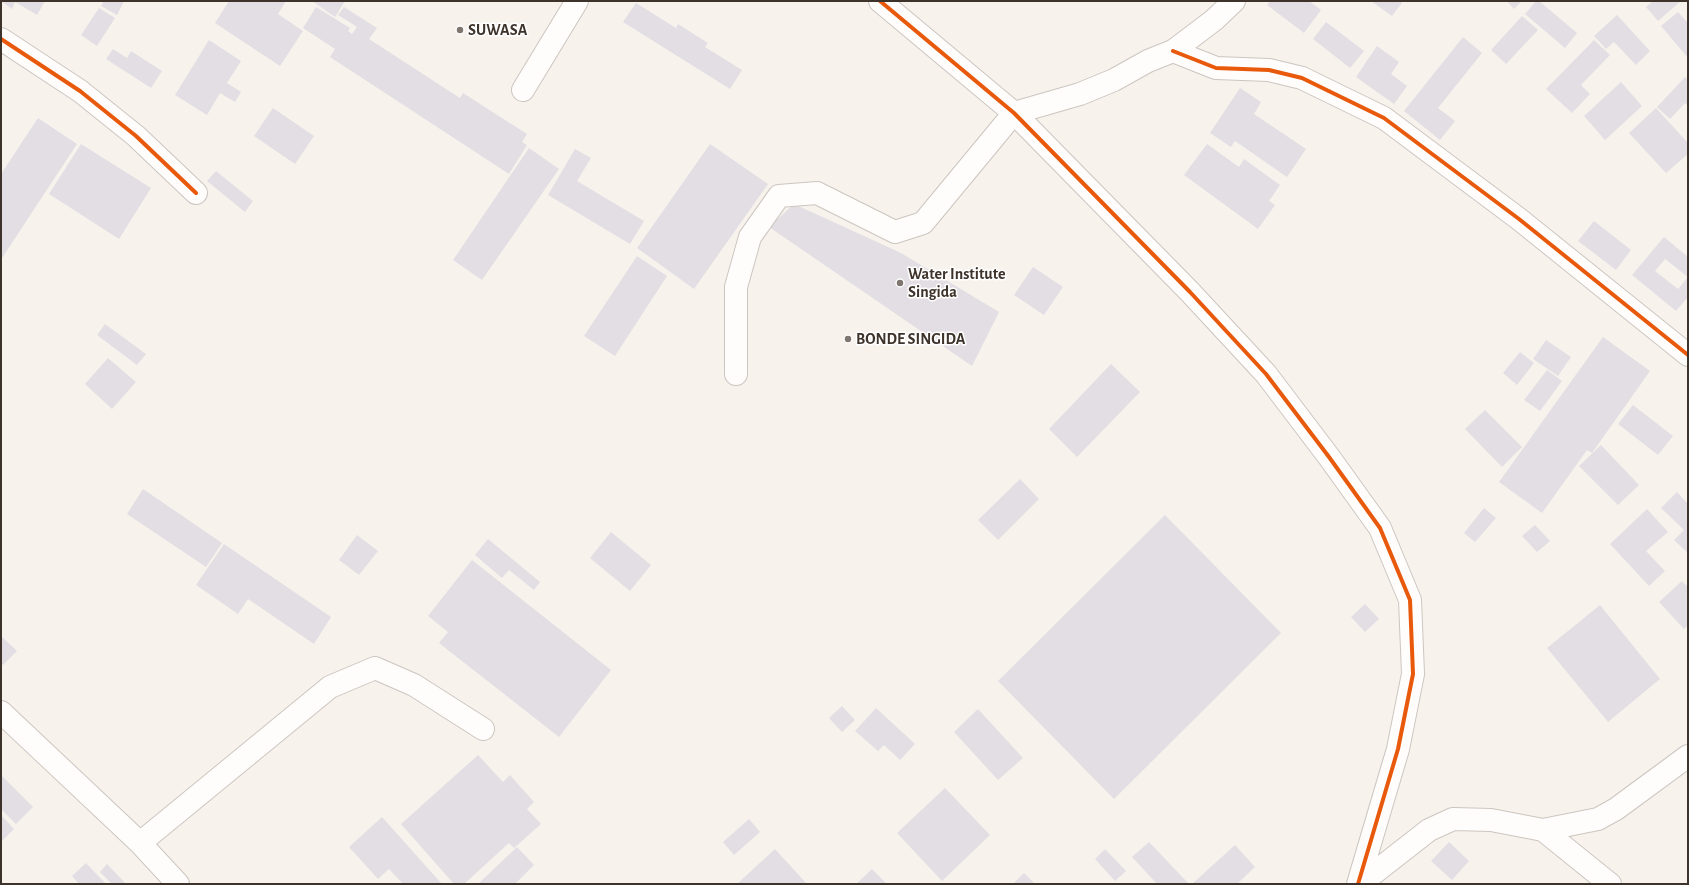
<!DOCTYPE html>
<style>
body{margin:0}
#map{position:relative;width:1689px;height:885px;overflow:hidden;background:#f8f2ed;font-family:"Alegreya Sans",sans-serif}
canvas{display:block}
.frame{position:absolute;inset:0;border:2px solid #3e332b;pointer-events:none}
</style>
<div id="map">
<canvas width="1689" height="885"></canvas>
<div class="frame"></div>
</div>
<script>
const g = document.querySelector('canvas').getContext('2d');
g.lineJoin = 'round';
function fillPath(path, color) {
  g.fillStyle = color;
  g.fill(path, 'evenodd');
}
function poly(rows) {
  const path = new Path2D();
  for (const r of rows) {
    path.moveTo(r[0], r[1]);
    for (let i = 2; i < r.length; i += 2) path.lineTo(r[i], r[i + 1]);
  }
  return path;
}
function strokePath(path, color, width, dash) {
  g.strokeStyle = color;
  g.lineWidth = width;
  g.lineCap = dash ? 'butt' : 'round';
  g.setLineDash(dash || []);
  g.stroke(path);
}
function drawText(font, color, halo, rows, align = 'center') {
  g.font = font + ' "Alegreya Sans",sans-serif';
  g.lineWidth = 3;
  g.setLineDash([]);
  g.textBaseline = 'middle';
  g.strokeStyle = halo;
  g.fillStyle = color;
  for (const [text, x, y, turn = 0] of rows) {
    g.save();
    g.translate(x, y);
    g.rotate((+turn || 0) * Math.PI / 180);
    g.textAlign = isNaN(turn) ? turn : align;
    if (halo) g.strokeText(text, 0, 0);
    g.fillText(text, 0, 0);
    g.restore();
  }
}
fillPath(poly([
 [1,1,45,1,37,15,15,2,12,9],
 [104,1,124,1,117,15,101,6],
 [229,1,286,1,278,14,303,31,280,66,215,23],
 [312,1,345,1,335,17],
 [1270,1,1309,1,1321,10,1304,33,1267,5],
 [1371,1,1399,1,1402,3,1392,16],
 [1507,1,1522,1,1514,9],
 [1536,1,1539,1,1577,33,1565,48,1525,14],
 [1653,1,1681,1,1658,21,1646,7],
 [636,3,676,28,678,24,708,43,705,47,742,70,730,89,623,22],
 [316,7,350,28,348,31,352,34,357,27,338,15,344,7,377,28,369,39,460,98,463,93,527,134,522,142,527,145,509,174,330,57,335,49,303,28],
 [99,8,115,18,97,46,81,35],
 [1678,12,1688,23,1688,58,1661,26],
 [1617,15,1650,51,1636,65,1614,42,1606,49,1594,36],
 [1522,16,1538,30,1506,64,1491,50],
 [1326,22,1364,51,1350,68,1313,39],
 [1463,37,1482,53,1438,108,1455,121,1440,140,1404,111],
 [209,40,241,61,227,83,241,92,235,102,220,93,207,115,175,95],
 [1594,40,1610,55,1581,85,1590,94,1572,113,1546,89],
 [1377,46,1399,62,1391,74,1407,86,1394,104,1356,77],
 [113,49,127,58,131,51,162,71,151,88,106,59],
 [1685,77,1688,80,1688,106,1685,103,1670,119,1657,107],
 [1621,82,1642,106,1605,140,1584,116],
 [1240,88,1261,102,1254,114,1306,149,1287,177,1235,141,1231,147,1210,133],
 [273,108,314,136,295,164,254,136],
 [1656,108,1688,143,1688,154,1666,173,1629,133],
 [38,118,77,144,2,258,1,174],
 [81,144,151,188,119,239,49,194],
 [710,144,768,184,694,289,637,248],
 [1207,144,1239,167,1244,159,1280,185,1269,201,1275,205,1258,229,1184,175],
 [529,148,559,169,482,280,453,260],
 [575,149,591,158,577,181,644,221,630,244,548,195],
 [216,171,253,201,245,212,207,181],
 [794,204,901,253,999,312,972,366,769,227],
 [1594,221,1631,250,1616,270,1578,241],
 [1664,237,1688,257,1688,297,1676,311,1632,275],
 [1665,259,1688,277,1678,289,1655,271],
 [637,256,667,276,615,356,584,336],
 [1033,267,1063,287,1044,315,1014,295],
 [105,324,146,354,137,365,97,335],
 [1603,337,1650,371,1592,453,1587,450,1542,513,1499,482],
 [1546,340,1571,357,1558,376,1533,359],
 [1520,352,1534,363,1517,385,1503,373],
 [108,358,136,382,112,409,85,384],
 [1111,364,1140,392,1077,457,1049,429],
 [1547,370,1562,381,1540,411,1524,400],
 [1633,405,1673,436,1658,455,1618,424],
 [1485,410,1522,447,1502,467,1465,429],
 [1601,445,1639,485,1618,505,1579,466],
 [1020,479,1039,499,998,540,978,520],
 [143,489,222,543,206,567,127,514],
 [1677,492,1688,504,1687,552,1674,540,1684,530,1661,508],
 [1484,508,1496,518,1475,542,1464,533],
 [1647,509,1668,532,1646,551,1665,571,1649,586,1610,544],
 [1165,515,1281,633,1114,799,998,681],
 [1535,525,1550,541,1537,552,1522,536],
 [611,532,651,565,630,591,590,558],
 [357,535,378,551,359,575,339,560],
 [488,539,540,582,534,590,509,570,502,578,475,555],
 [224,544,331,617,314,644,248,599,238,614,196,585],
 [472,560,611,670,559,737,439,643,448,632,428,616],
 [1682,581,1688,587,1688,625,1684,629,1659,602],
 [1365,604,1379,619,1365,632,1351,617],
 [1600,605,1660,679,1608,722,1547,648],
 [1,636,17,651,3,665,1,663],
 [842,706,855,720,842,732,829,718],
 [876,708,915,744,900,760,884,745,878,751,855,731],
 [978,709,1023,758,998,780,954,732],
 [478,755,503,782,510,775,534,802,527,809,541,824,514,848,509,843,464,884,454,884,401,824],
 [1,775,33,807,16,824,1,809],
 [945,788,990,835,942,881,897,833],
 [1,815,14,829,1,842],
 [382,817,442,884,403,884,389,869,378,879,349,847],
 [749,819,760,832,734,855,723,842],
 [1149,842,1189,884,1157,884,1132,857],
 [1449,842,1469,861,1452,880,1431,861],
 [1235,845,1255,867,1237,884,1192,884],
 [517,847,534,865,515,884,478,884],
 [775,849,807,884,737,884],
 [1105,849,1126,871,1115,881,1095,859],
 [86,863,106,884,79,884,72,876],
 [107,864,126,884,112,884,100,872],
 [872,869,887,884,856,884],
 [1024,873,1035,884,1013,884]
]), '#e2dee3');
const minor = poly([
 [880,1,1014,113,1190,292,1266,374,1329,457,1380,528,1410,600,1413,674,1398,749,1358,884],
 [1,39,80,91,136,136,196,193],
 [1173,51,1216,68,1269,70,1302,78,1384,118,1519,219,1688,355],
 [523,90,577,1],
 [736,374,736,287,750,237,779,196,817,193,895,232,923,223,1014,113,1080,94,1114,80,1148,61,1173,51,1214,20,1234,1],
 [1,712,140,843,178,884],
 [1543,830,1598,819,1616,809,1688,756],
 [140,843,330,687,375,668,414,685,483,729],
 [1360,884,1429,830,1453,819,1491,820,1543,830,1610,884]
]);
strokePath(minor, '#cdc5bf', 24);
strokePath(minor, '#fefdfc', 22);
strokePath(poly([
 [880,1,1014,113,1190,292,1266,374,1329,457,1380,528,1410,600,1413,674,1398,749,1358,884],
 [1,39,80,91,136,136,196,193],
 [1173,51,1216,68,1269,70,1302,78,1384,118,1519,219,1688,355]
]), '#e8590c', 4);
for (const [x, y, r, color] of [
 [460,30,4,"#7f766f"],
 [900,283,4,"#7f766f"],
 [848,339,4,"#7f766f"]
]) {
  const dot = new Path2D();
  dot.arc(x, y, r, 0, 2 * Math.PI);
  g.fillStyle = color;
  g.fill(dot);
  strokePath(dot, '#fff', 1.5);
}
drawText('bold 16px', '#3e332b', '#fff', [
 ["SUWASA",468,30],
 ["Water Institute",908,274],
 ["Singida",908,292],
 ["BONDE SINGIDA",856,339]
], 'left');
</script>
